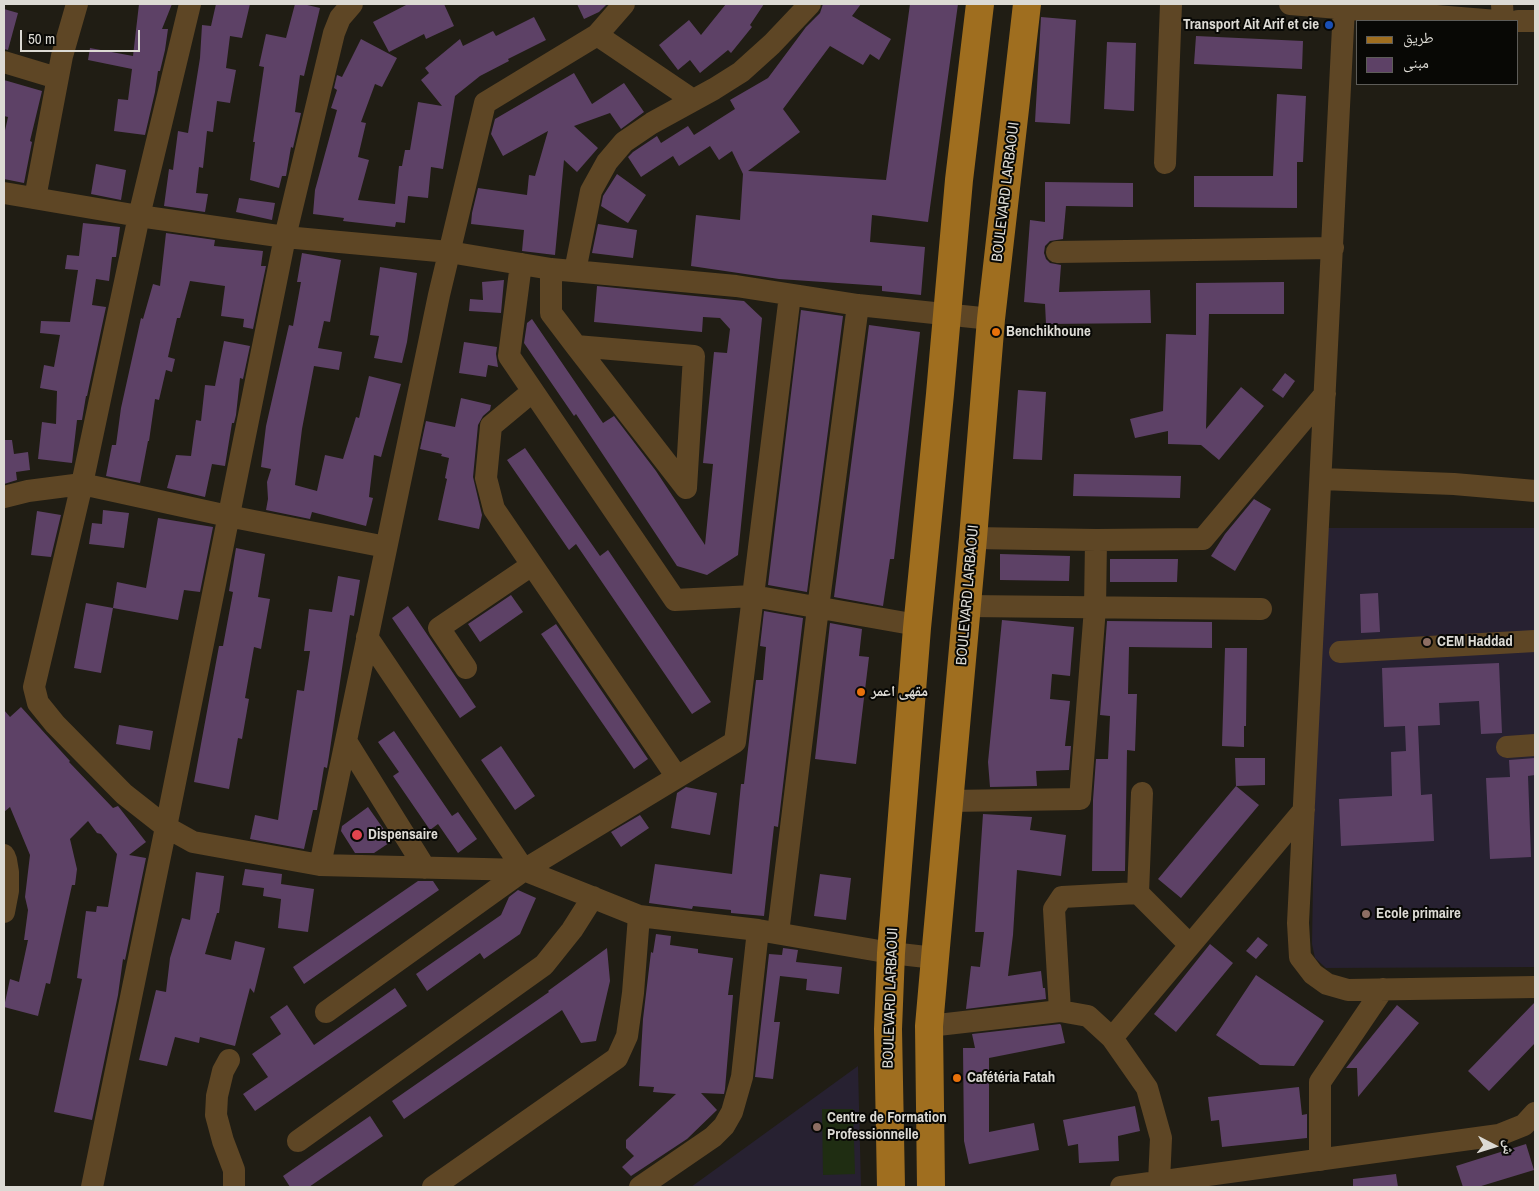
<!DOCTYPE html>
<meta charset="utf-8">
<style>
body{margin:0}
#map{position:relative;width:1539px;height:1191px;overflow:hidden;background:#201d14;font-family:"Archivo Narrow","Noto Naskh Arabic",sans-serif}
canvas{display:block}
.frame{position:absolute;inset:0;border:5px solid #dcdad4;pointer-events:none}
.legend{position:absolute;left:1356px;top:20px;width:162px;height:65px;box-sizing:border-box;background:#080805;border:1px solid #5d5c58;margin:0;padding:6px 9px;list-style:none;font-size:15px;color:#dcdad4}
.legend li{display:flex;align-items:center;gap:10px;height:25px}
.legend b{width:25px;border:1px solid #5d5c58}
.north{position:absolute;left:1469px;top:1121px;width:50px;height:50px;-webkit-text-stroke:4px #080805;paint-order:stroke;rotate:95deg;font-size:14px;font-weight:700;line-height:20px;text-align:center;color:#dcdad4}
.north::after{content:'';display:block;margin:auto;width:18px;height:22px;background:#dcdad4;clip-path:polygon(50% 0,100% 100%,50% 72%,0 100%)}
.scale{position:absolute;left:20px;top:30px;width:120px;height:22px;box-sizing:border-box;border:2px solid #dcdad4;border-top:0;padding-left:6px;font-size:15px;line-height:18px;white-space:nowrap;color:#dcdad4;-webkit-text-stroke:4px #080805;paint-order:stroke}
</style>
<div id="map">
<canvas width="1539" height="1191"></canvas>
<div class="frame"></div>
<ul class="legend">
<li><b style="height:6px;background:#9f6e1f"></b>طريق</li>
<li><b style="height:14px;background:#5d4166"></b>مبنى</li>
</ul>
<div class="north">ش</div>
<div class="scale">50 m</div>
</div>
<script>
const g = document.querySelector('canvas').getContext('2d');
g.lineJoin = 'round';
function fillPath(path, color) {
  g.fillStyle = color;
  g.fill(path, 'evenodd');
}
function poly(rows) {
  const path = new Path2D();
  for (const r of rows) {
    path.moveTo(r[0], r[1]);
    for (let i = 2; i < r.length; i += 2) path.lineTo(r[i], r[i + 1]);
  }
  return path;
}
function strokePath(path, color, width, dash) {
  g.strokeStyle = color;
  g.lineWidth = width;
  g.lineCap = dash ? 'butt' : 'round';
  g.setLineDash(dash || []);
  g.stroke(path);
}
function drawText(font, color, halo, rows, align = 'center') {
  g.font = font + ' "Archivo Narrow","Noto Naskh Arabic",sans-serif';
  g.lineWidth = 4;
  g.setLineDash([]);
  g.textBaseline = 'middle';
  g.strokeStyle = halo;
  g.fillStyle = color;
  for (const [text, x, y, turn = 0] of rows) {
    g.save();
    g.translate(x, y);
    g.rotate((+turn || 0) * Math.PI / 180);
    g.textAlign = isNaN(turn) ? turn : align;
    if (halo) g.strokeText(text, 0, 0);
    g.fillText(text, 0, 0);
    g.restore();
  }
}
fillPath(poly([
 [1323,528,1535,528,1535,967,1326,968,1315,958,1312,944,1315,756],
 [858,1066,861,1187,691,1187]
]), '#272131');
fillPath(poly([
 [822,1109,853,1109,855,1174,823,1175]
]), '#1f2d12');
fillPath(poly([
 [139,4,172,4,162,29,168,29,165,50,160,71,158,71,155,92,145,135,114,131,118,99,128,100,132,69,88,60,90,48,133,56],
 [216,4,250,4,242,38,230,36,226,68,236,70,230,103,217,101,213,132,207,131,203,168,199,167,196,193,208,194,205,212,164,206,169,169,173,170,178,131,188,133,200,58,202,25,211,26],
 [295,4,303,4,320,8,304,76,300,75,295,112,301,113,293,148,291,147,286,176,282,176,279,188,250,180,255,142,253,142,264,67,259,66,266,34,286,38],
 [408,4,444,4,454,26,426,39,424,34,389,52,373,22],
 [577,4,607,4,599,12,584,19],
 [726,4,764,4,750,25,752,27,731,53,728,50,700,73,690,60,678,70,659,45,689,20,701,35],
 [823,4,861,4,852,16,891,39,879,60,870,54,863,65,830,46,783,109,800,132,748,171,886,180,910,4,958,4,928,222,872,215,870,242,925,247,921,295,882,291,882,286,779,279,691,266,696,215,740,220,743,174,732,151,719,160,710,146,679,166,673,156,641,177,628,157,633,152,657,136,661,143,688,126,694,135,735,109,730,100,768,78,806,27,820,13],
 [4,9,18,13,8,50,4,49],
 [534,17,546,40,508,59,509,61,480,76,455,96,443,169,431,167,428,198,408,196,405,223,396,222,395,227,343,221,344,218,313,214,315,190,337,110,331,108,337,90,334,88,337,75,342,77,361,39,397,58,382,87,375,84,361,122,366,123,358,157,369,160,358,200,395,204,399,166,402,166,405,150,410,150,418,102,442,106,421,80,429,73,425,68,460,39,463,46,493,31,496,36],
 [1041,17,1076,20,1070,124,1035,122],
 [1196,36,1303,41,1302,69,1194,64],
 [1107,42,1136,43,1134,111,1104,109],
 [574,73,592,104,624,83,644,112,621,129,610,113,574,126,598,148,577,172,564,160,555,255,522,251,524,230,471,224,472,213,478,188,527,195,529,175,535,176,548,131,503,156,491,134,495,119],
 [4,80,42,91,30,141,32,142,24,183,4,179,4,135,8,117,4,116],
 [1277,94,1306,96,1303,162,1297,162,1297,208,1194,207,1194,176,1273,176],
 [96,164,126,170,121,200,91,194],
 [617,174,646,195,628,223,601,206,603,196],
 [1045,182,1133,183,1133,207,1066,206,1063,239,1050,241,1045,246,1044,253,1046,259,1050,263,1061,265,1059,292,1150,290,1151,323,1046,324,1045,304,1024,302,1030,220,1045,222],
 [239,198,275,203,272,220,236,212],
 [83,223,120,227,116,257,112,257,109,281,96,279,92,305,106,307,87,396,86,396,82,420,77,420,72,463,38,459,42,422,56,424,57,391,40,388,44,365,54,367,60,335,40,333,41,321,70,322,78,270,65,269,67,255,79,256],
 [598,224,637,230,633,258,592,253],
 [166,233,215,240,214,246,263,251,261,266,266,266,253,329,243,327,244,319,221,316,225,286,190,281,180,318,177,318,168,357,175,359,172,372,166,370,159,400,155,399,149,441,148,441,140,483,106,476,112,445,116,445,121,408,141,318,143,319,153,284,160,286],
 [302,253,341,260,330,322,324,321,318,348,342,352,339,370,314,366,302,429,295,485,317,491,325,455,343,459,356,417,359,418,369,376,401,384,381,457,374,455,369,497,373,498,366,526,312,512,310,519,266,510,268,499,267,482,271,469,261,467,266,426,289,325,293,326,301,282,297,282],
 [380,267,417,273,407,342,402,363,374,358,379,336,370,335],
 [504,280,501,313,469,311,470,299,483,300,482,282],
 [1284,282,1284,314,1209,314,1206,429,1241,387,1264,406,1219,460,1201,445,1168,444,1168,431,1135,438,1130,419,1163,411,1166,334,1196,335,1196,283],
 [597,286,744,301,762,318,738,555,707,575,677,566,576,414,574,416,524,343,527,323,532,319,603,423,614,416,656,471,705,545,713,464,703,463,714,352,727,353,730,329,720,318,703,317,702,332,594,322],
 [801,310,843,316,807,592,768,585],
 [869,325,920,332,894,559,890,559,883,606,834,597],
 [224,341,250,346,243,379,240,378,236,415,234,423,232,423,225,466,212,464,205,497,167,488,176,455,191,456,196,420,201,421,205,385,215,386],
 [464,342,497,347,496,354,498,367,488,365,486,377,459,373],
 [1285,373,1295,381,1283,398,1272,390],
 [1018,390,1046,392,1042,460,1013,459],
 [461,398,491,405,490,410,483,416,478,425,473,477,482,515,479,529,438,520,447,479,445,478,449,458,441,456,442,454,420,449,426,421,455,427],
 [4,440,12,440,14,454,28,452,30,470,16,472,17,480,4,484],
 [525,448,600,556,608,550,711,702,692,714,576,544,569,550,507,460],
 [1074,474,1181,476,1180,498,1073,496],
 [1254,499,1271,509,1235,571,1211,556,1225,534],
 [103,510,129,513,124,548,89,544,92,523,102,524],
 [37,511,61,515,51,557,31,555],
 [158,518,213,527,200,592,184,590,178,620,113,608,117,582,146,588],
 [236,548,265,554,258,597,270,599,261,649,254,647,245,698,249,699,242,739,238,738,229,789,194,782,219,646,223,646,233,592,229,591],
 [1000,554,1070,556,1069,581,1000,580],
 [1110,559,1178,559,1177,582,1110,582],
 [338,576,360,580,354,616,350,615,329,756,327,768,324,767,317,810,313,810,304,849,250,839,255,815,278,820,297,690,304,691,310,651,304,651,309,609,332,612],
 [1378,593,1380,632,1361,633,1360,594],
 [511,595,523,612,480,642,468,624],
 [86,603,113,608,101,673,74,668],
 [408,606,476,707,460,718,392,618],
 [764,611,803,618,778,827,774,826,764,916,731,913,731,910,693,906,692,909,649,903,655,864,732,874,741,784,744,784,756,680,763,680,766,647,760,646],
 [1002,620,1074,627,1070,676,1052,674,1050,699,1070,701,1065,746,1071,746,1069,770,1036,771,1037,786,990,787,988,762],
 [1107,621,1212,622,1212,648,1129,647,1128,694,1137,694,1135,751,1127,750,1125,871,1092,871,1093,800,1096,759,1108,759,1110,716,1100,715],
 [830,623,862,629,859,656,869,657,856,764,815,759],
 [556,624,648,759,634,769,541,634],
 [1225,648,1247,648,1246,726,1244,726,1244,747,1222,746],
 [1499,663,1502,733,1481,734,1479,701,1439,703,1440,725,1418,726,1421,795,1432,794,1434,841,1341,846,1339,799,1392,796,1391,752,1406,751,1405,726,1384,727,1382,668],
 [21,707,70,761,69,762,113,808,118,806,146,842,129,855,146,858,125,960,123,959,118,995,92,1120,54,1112,82,979,77,978,86,911,96,912,97,906,108,907,117,854,101,834,97,833,88,821,70,839,77,869,75,885,72,885,50,984,46,983,38,1016,4,1007,10,979,19,982,28,940,24,940,28,910,25,897,30,855,10,807,4,812,4,710,10,717],
 [119,725,153,731,150,750,116,744],
 [394,731,452,816,458,812,477,839,458,853,438,824,430,830,393,776,399,772,378,742],
 [501,746,535,796,515,810,481,760],
 [1235,758,1265,758,1265,785,1236,786],
 [1535,758,1535,775,1528,776,1531,857,1490,859,1486,778,1510,777,1509,760],
 [1236,786,1259,805,1181,898,1158,879],
 [686,787,717,793,710,835,671,828,677,793],
 [368,807,392,841,374,853,355,853,341,831,342,826],
 [983,814,1032,817,1030,830,1066,835,1061,876,1017,870,1013,935,1008,976,1041,971,1043,988,1045,988,1046,999,966,1009,971,966,980,967,984,932,975,932],
 [640,815,649,828,621,847,611,832],
 [245,869,282,874,281,884,314,889,308,932,278,928,281,899,263,896,264,888,242,885],
 [196,872,224,876,219,913,217,913,205,954,231,960,235,941,265,948,254,993,250,988,235,1046,200,1037,199,1043,175,1037,167,1066,139,1060,156,990,166,992,170,958,182,918,190,920],
 [820,874,851,878,846,920,814,916],
 [418,881,433,881,439,890,304,984,293,967],
 [518,890,536,898,520,934,484,959,480,953,427,991,416,974,501,915,509,897],
 [656,934,671,936,670,945,698,949,698,953,733,958,728,995,733,995,725,1089,724,1094,701,1093,717,1110,687,1139,631,1176,622,1167,634,1156,626,1148,626,1140,676,1094,653,1092,654,1087,639,1086,643,1019,651,952,653,953],
 [1258,937,1268,945,1256,959,1246,951],
 [1210,944,1233,963,1176,1032,1154,1014],
 [607,948,610,981,596,1041,581,1043,562,1010,404,1119,392,1101,549,992,548,991],
 [783,948,798,950,796,962,842,967,839,994,806,990,807,979,780,976,774,1022,780,1022,773,1079,755,1077,769,954,782,955],
 [1256,975,1324,1021,1294,1066,1260,1065,1216,1035],
 [395,988,407,1006,255,1111,243,1094,268,1077,252,1054,281,1034,270,1017,287,1005,314,1045],
 [1535,1002,1535,1043,1489,1091,1468,1071],
 [1397,1005,1419,1023,1358,1097,1357,1068,1346,1068],
 [1060,1024,1061,1025,1065,1043,989,1058,989,1132,1034,1123,1039,1150,969,1164,964,1141,963,1048,975,1048,972,1034],
 [1299,1087,1302,1115,1307,1114,1307,1138,1222,1147,1219,1120,1211,1121,1208,1097],
 [1135,1106,1140,1131,1118,1136,1119,1161,1079,1163,1078,1144,1068,1146,1063,1120],
 [370,1116,383,1136,309,1187,290,1187,283,1176],
 [1526,1144,1534,1170,1478,1187,1463,1187,1456,1166],
 [1396,1174,1398,1187,1353,1187,1353,1179]
]), '#5d4166');
strokePath(poly([
 [190,4,139,216,82,484,34,687,38,703,55,724,124,794,166,827,285,237,334,33,340,18,352,4],
 [1290,4,1497,21],
 [1502,4,1503,21],
 [1344,7,1298,923,1300,957,1313,974,1327,984,1348,990,1535,987],
 [1518,21,1535,21],
 [597,35,693,100],
 [4,62,57,78],
 [1165,163,1171,4],
 [4,193,139,216,285,237,449,252,551,269,736,286,858,305,991,319],
 [35,198,62,56,77,4],
 [1057,252,1333,248],
 [551,269,551,313,576,346,686,488,694,356,576,346],
 [575,271,591,191,607,162,624,142,652,123,714,89,741,72,772,44,810,4],
 [790,295,753,596,917,625],
 [533,391,491,426,486,478,494,509,677,777],
 [1321,479,1454,484,1535,491],
 [4,497,28,491,82,484,228,516,386,547],
 [973,538,1096,540,1203,539,1325,394],
 [967,606,1261,609],
 [367,637,524,870],
 [1340,652,1535,641],
 [466,668,439,628,532,565],
 [346,741,425,868],
 [1507,747,1535,745],
 [1142,793,1138,893,1190,945],
 [949,801,1080,799,1095,608,1096,540],
 [4,855,6,860,8,872,8,891,4,912],
 [320,865,439,295,485,103,597,35,624,4],
 [778,933,818,608,858,305],
 [1060,1011,1054,909,1062,897,1138,893],
 [326,1012,524,870,735,742,753,596,675,600,509,356,521,264],
 [929,1026,1060,1011,1088,1016,1112,1038,1147,1088,1161,1138,1159,1182],
 [1112,1038,1304,810],
 [229,1060,223,1071,217,1096,216,1115,223,1141,234,1170,234,1187],
 [298,1141,544,965,572,930,593,897],
 [1320,1160,1320,1082,1383,989],
 [92,1187,166,827,193,842,320,865,524,870,639,916,758,930,891,953,935,958],
 [433,1187,617,1058,627,1036,633,993,639,916],
 [640,1187,713,1137,724,1126,732,1112,742,1077,758,930],
 [1121,1187,1499,1135,1524,1125,1535,1113]
]), '#5e4625', 22);
strokePath(poly([
 [891,1187,888,1029,891,953,917,628,940,394,959,180,980,4],
 [931,1187,929,1026,935,958,973,538,991,319,1027,4]
]), '#9f6e1f', 28);
for (const [x, y, r, color] of [
 [1329,25,5,"#1a4fb4"],
 [996,332,5,"#e8710a"],
 [1427,642,5,"#8d6e63"],
 [861,692,5,"#e8710a"],
 [357,835,6,"#e0444e"],
 [1366,914,5,"#8d6e63"],
 [957,1078,5,"#e8710a"],
 [817,1127,5,"#8d6e63"]
]) {
  const dot = new Path2D();
  dot.arc(x, y, r, 0, 2 * Math.PI);
  g.fillStyle = color;
  g.fill(dot);
  strokePath(dot, '#080805', 2);
}
drawText('bold 15px', '#dcdad4', '#080805', [
 ["Transport Ait Arif et cie",1319,25,"right"],
 ["Benchikhoune",1006,332],
 ["CEM Haddad",1437,642],
 ["مقهى اعمر",871,692],
 ["Dispensaire",368,835],
 ["Ecole primaire",1376,914],
 ["Cafétéria Fatah",967,1078],
 ["Centre de Formation",827,1118],
 ["Professionnelle",827,1135]
], 'left');
drawText('15px', '#dcdad4', '#080805', [
 ["BOULEVARD LARBAOUI",1006,192,-83],
 ["BOULEVARD LARBAOUI",968,595,-85],
 ["BOULEVARD LARBAOUI",891,998,-88]
]);
</script>
